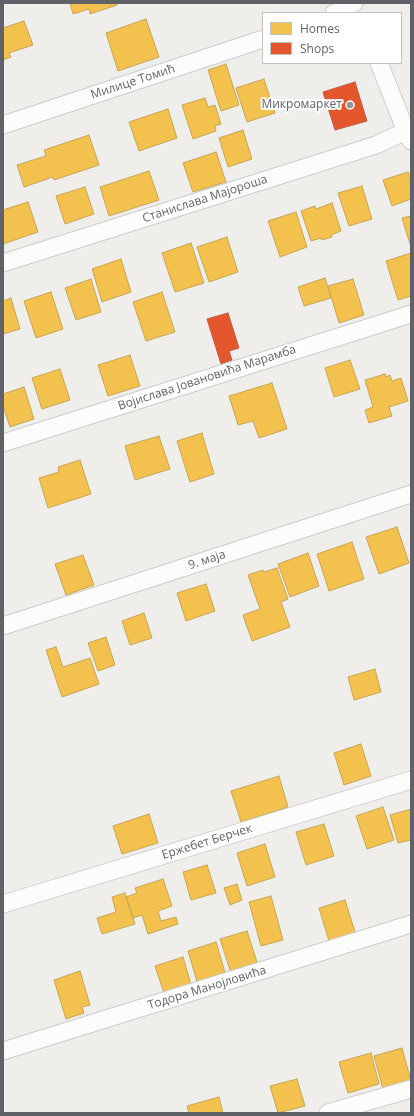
<!DOCTYPE html>
<meta charset="utf-8">
<style>
body{margin:0}
#map{position:relative;width:414px;height:1116px;overflow:hidden;background:#efeeea;font-family:"Open Sans",sans-serif}
canvas{display:block}
.frame{position:absolute;inset:0;border:4px solid #5f6368;pointer-events:none}
.legend{position:absolute;left:262px;top:12px;width:140px;height:52px;box-sizing:border-box;background:#fff;border:1px solid #bfc1c3;margin:0;padding:5px 7px;list-style:none;font-size:12px;color:#5f6368}
.legend li{display:flex;align-items:center;gap:8px;height:20px}
.legend b{width:20px;border:1px solid #bfc1c3}
</style>
<div id="map">
<canvas width="414" height="1116"></canvas>
<div class="frame"></div>
<ul class="legend">
<li><b style="height:11px;background:#f2c14e"></b>Homes</li>
<li><b style="height:11px;background:#e4572e"></b>Shops</li>
</ul>
</div>
<script>
const g = document.querySelector('canvas').getContext('2d');
g.lineJoin = 'round';
function fillPath(path, color) {
  g.fillStyle = color;
  g.fill(path, 'evenodd');
}
function poly(rows) {
  const path = new Path2D();
  for (const r of rows) {
    path.moveTo(r[0], r[1]);
    for (let i = 2; i < r.length; i += 2) path.lineTo(r[i], r[i + 1]);
  }
  return path;
}
function strokePath(path, color, width, dash) {
  g.strokeStyle = color;
  g.lineWidth = width;
  g.lineCap = dash ? 'butt' : 'round';
  g.setLineDash(dash || []);
  g.stroke(path);
}
function drawText(font, color, halo, rows, align = 'center') {
  g.font = font + ' "Open Sans",sans-serif';
  g.lineWidth = 4;
  g.setLineDash([]);
  g.textBaseline = 'middle';
  g.strokeStyle = halo;
  g.fillStyle = color;
  for (const [text, x, y, turn = 0] of rows) {
    g.save();
    g.translate(x, y);
    g.rotate((+turn || 0) * Math.PI / 180);
    g.textAlign = isNaN(turn) ? turn : align;
    if (halo) g.strokeText(text, 0, 0);
    g.fillText(text, 0, 0);
    g.restore();
  }
}
const homes = poly([
 [70,3,116,3,117,5,90,14,89,9,73,14,70,3],
 [146,19,159,57,118,71,106,33,146,19],
 [24,21,33,45,9,53,11,57,3,60,3,28,24,21],
 [226,64,239,105,221,111,208,70,226,64],
 [264,79,275,113,247,122,236,88,264,79],
 [205,98,208,107,215,105,221,124,215,126,216,131,193,139,182,105,205,98],
 [168,109,177,138,139,151,129,122,168,109],
 [243,130,252,159,228,167,219,138,243,130],
 [89,135,99,165,54,180,53,177,24,187,17,165,46,156,44,150,89,135],
 [216,152,226,182,193,192,183,163,216,152],
 [149,171,159,200,109,216,100,187,149,171],
 [408,172,411,180,411,199,392,206,383,180,408,172],
 [362,186,372,219,349,226,338,193,362,186],
 [85,187,94,214,65,224,56,196,85,187],
 [28,202,38,232,3,244,3,210,28,202],
 [332,203,341,231,331,235,332,237,322,240,321,238,311,241,301,211,315,206,316,209,332,203],
 [296,212,307,247,280,257,268,221,296,212],
 [411,216,411,244,410,244,402,218,411,216],
 [227,237,238,272,209,282,197,247,227,237],
 [191,243,204,283,175,292,162,253,191,243],
 [411,253,411,296,398,300,386,261,411,253],
 [121,259,131,292,102,302,92,269,121,259],
 [325,278,331,298,304,306,298,287,325,278],
 [91,279,101,312,76,320,65,288,91,279],
 [353,279,364,315,339,323,328,286,353,279],
 [51,292,63,329,36,338,24,301,51,292],
 [162,292,175,332,146,341,133,302,162,292],
 [11,298,20,329,3,334,3,301,11,298],
 [130,355,140,386,108,396,98,365,130,355],
 [350,360,360,389,334,397,325,368,350,360],
 [60,369,70,400,42,409,32,378,60,369],
 [385,374,386,377,390,375,392,381,401,378,408,401,389,407,392,416,369,423,365,410,373,407,365,380,385,374],
 [272,383,287,429,259,438,253,421,238,425,229,396,272,383],
 [24,387,34,419,10,427,3,406,3,394,24,387],
 [202,433,214,474,190,482,177,441,202,433],
 [159,436,170,469,135,480,125,446,159,436],
 [80,460,91,494,48,508,39,478,59,472,58,467,80,460],
 [397,527,409,563,379,574,366,537,397,527],
 [352,542,364,579,329,591,317,554,352,542],
 [308,553,319,586,290,597,278,564,308,553],
 [83,555,94,585,66,595,55,564,83,555],
 [277,568,288,599,281,602,290,627,252,641,243,615,260,609,248,575,263,570,264,572,277,568],
 [206,584,215,611,186,621,177,593,206,584],
 [144,613,152,638,130,645,122,621,144,613],
 [106,637,115,665,98,671,88,643,106,637],
 [56,647,63,667,90,658,99,684,62,697,46,650,56,647],
 [375,669,381,692,354,700,348,677,375,669],
 [361,744,371,776,344,785,334,753,361,744],
 [279,776,288,807,241,822,231,791,279,776],
 [383,807,394,840,367,849,356,816,383,807],
 [411,809,411,840,398,843,390,815,411,809],
 [149,814,158,843,122,854,113,826,149,814],
 [324,824,334,856,306,865,296,832,324,824],
 [265,844,275,877,247,886,237,853,265,844],
 [207,865,216,893,191,900,183,872,207,865],
 [163,879,172,906,158,911,161,921,176,917,178,924,148,934,142,915,133,918,126,897,137,893,135,888,163,879],
 [237,884,242,900,230,905,224,888,237,884],
 [125,893,135,924,102,934,97,918,116,912,112,897,125,893],
 [271,896,283,940,261,946,249,902,271,896],
 [345,900,355,932,329,941,319,908,345,900],
 [247,931,258,965,231,973,220,939,247,931],
 [216,942,226,976,198,985,188,951,216,942],
 [183,957,192,988,165,996,155,966,183,957],
 [80,971,90,1005,82,1007,84,1013,66,1019,54,980,80,971],
 [402,1048,411,1081,383,1089,374,1056,402,1048],
 [371,1053,379,1084,348,1093,339,1062,371,1053],
 [297,1079,305,1106,278,1113,270,1086,297,1079],
 [219,1097,223,1113,189,1113,187,1106,219,1097]
]);
fillPath(homes, '#f2c14e');
strokePath(homes, '#c6a556', 1);
const shops = poly([
 [355,82,367,121,335,130,323,92,355,82],
 [228,313,239,348,229,351,232,360,221,364,207,319,228,313]
]);
fillPath(shops, '#e4572e');
strokePath(shops, '#bc5b3f', 1);
const minor = poly([
 [334,13,354,3],
 [379,63,406,131,411,141],
 [3,125,263,39],
 [3,263,376,145,406,131],
 [3,443,411,314],
 [3,626,411,494],
 [3,904,411,780],
 [3,1051,411,924],
 [328,1113,411,1089]
]);
strokePath(minor, '#cbcccc', 19);
strokePath(minor, '#fdfcfc', 17);
for (const [x, y, r, color] of [
 [350,105,4,"#919496"]
]) {
  const dot = new Path2D();
  dot.arc(x, y, r, 0, 2 * Math.PI);
  g.fillStyle = color;
  g.fill(dot);
  strokePath(dot, '#fff', 1.5);
}
drawText('12px', '#5f6368', '#fff', [
 ["Милице Томић",133,82,-18],
 ["Станислава Мајороша",205,199,-18],
 ["Војислава Јовановића Марамба",207,378,-18],
 ["9. маја",207,560,-18],
 ["Ержебет Берчек",207,842,-17],
 ["Тодора Манојловића",207,988,-17]
]);
drawText('12px', '#5f6368', '#fff', [
 ["Микромаркет",342,105]
], 'right');
</script>
